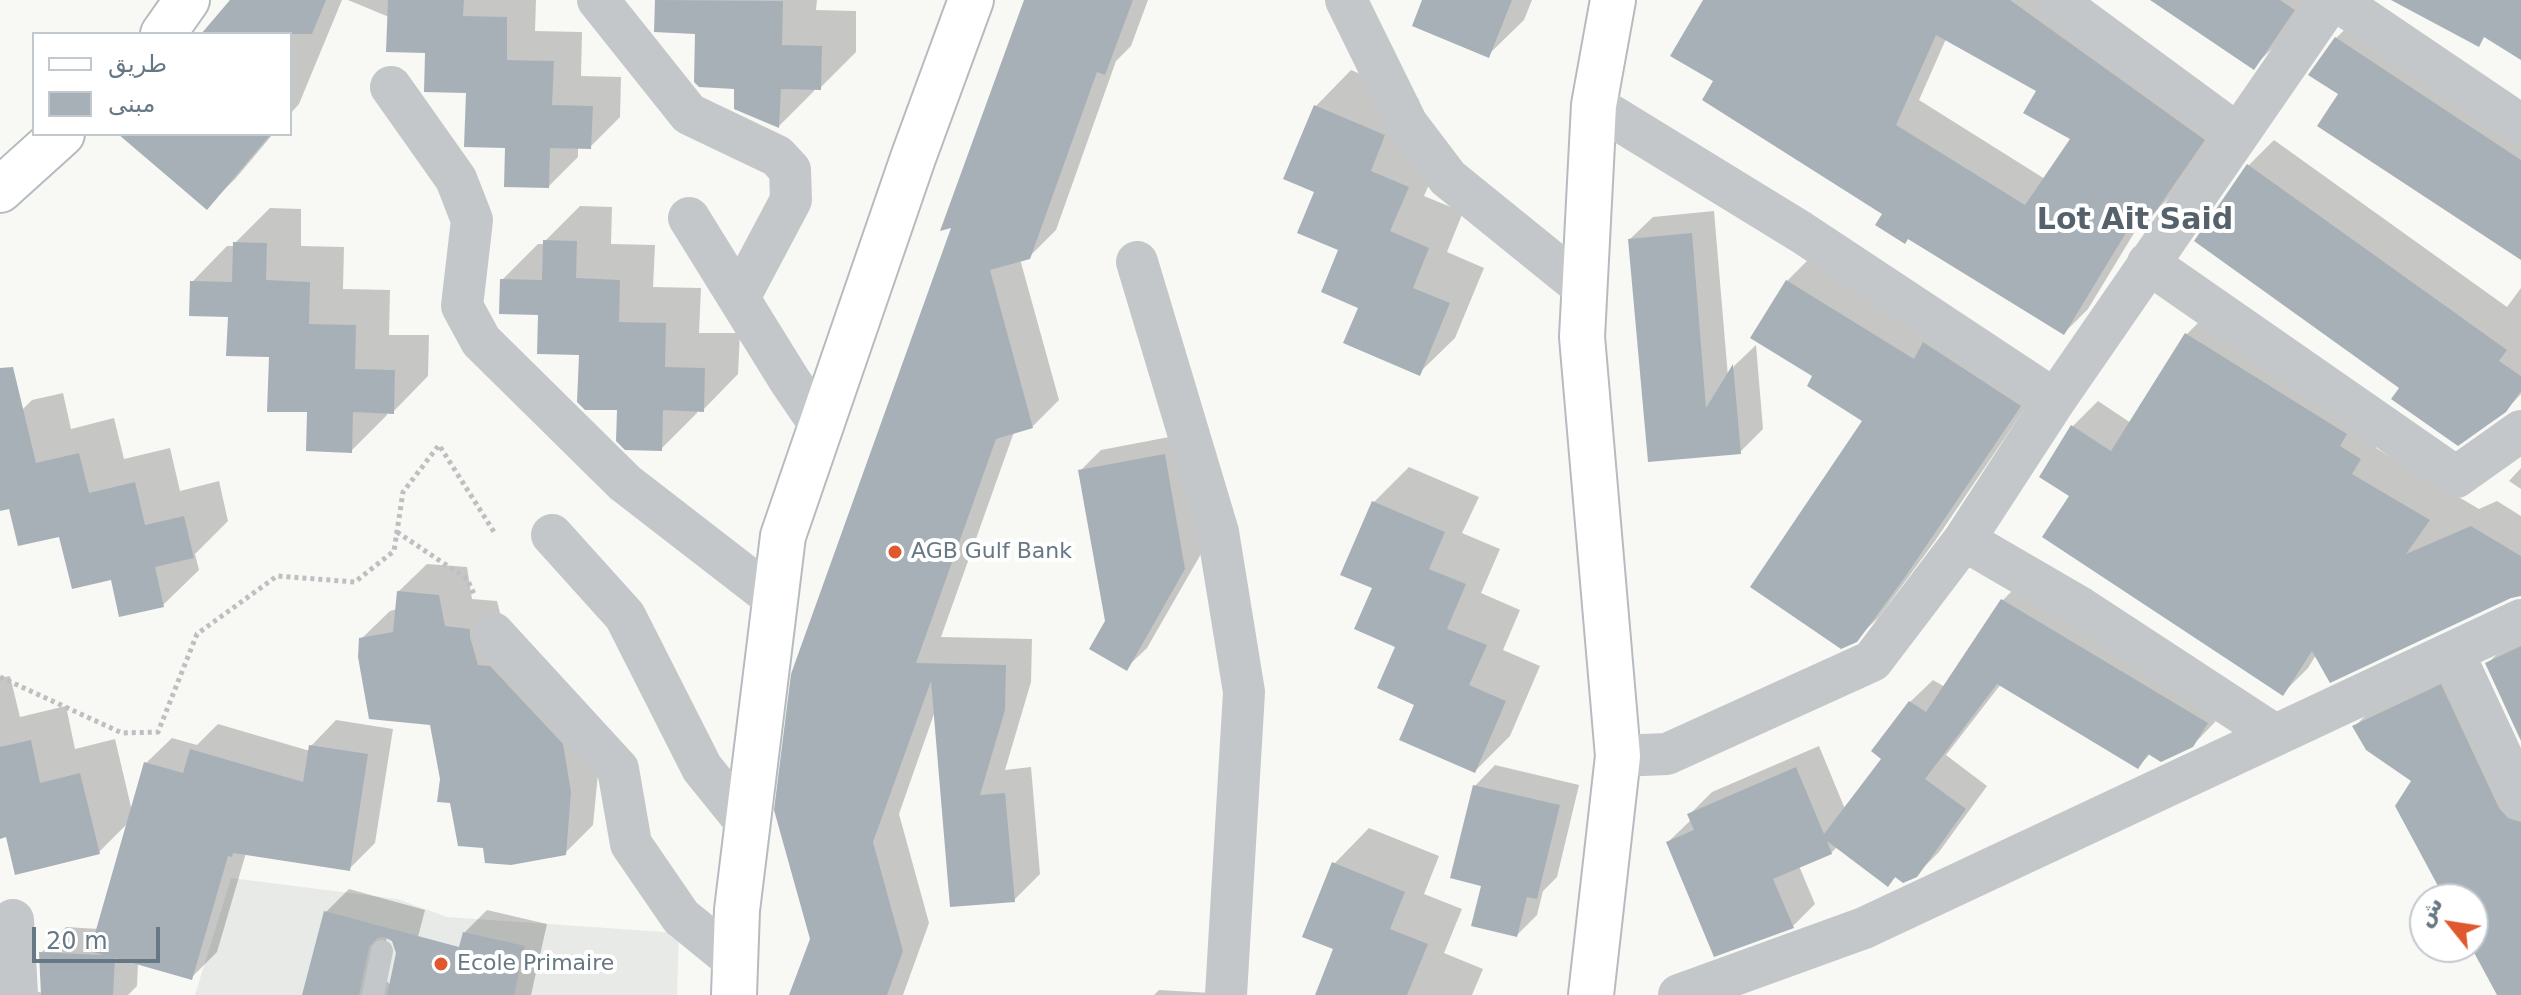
<!DOCTYPE html>
<meta charset="utf-8">
<style>
body{margin:0}
#map{position:relative;width:2521px;height:995px;overflow:hidden;background:#f8f8f5;font-family:"DejaVu Sans",Cairo,sans-serif}
canvas{display:block}
.legend{position:absolute;left:32px;top:32px;width:260px;height:104px;box-sizing:border-box;background:#fff;border:2px solid #c2c9ce;margin:0;padding:10px 14px;list-style:none;font-size:24px;color:#677885}
.legend li{display:flex;align-items:center;gap:16px;height:40px}
.legend b{width:40px;border:2px solid #c2c9ce}
.north{position:absolute;left:2409px;top:883px;width:80px;height:80px;box-sizing:border-box;background:#fff;border:2px solid #c2c9ce;border-radius:50%;rotate:300deg;font-size:22px;font-weight:700;line-height:32px;text-align:center;color:#677885}
.north::after{content:'';display:block;margin:auto;width:28px;height:36px;background:#e0582d;clip-path:polygon(50% 0,100% 100%,50% 72%,0 100%)}
.scale{position:absolute;left:32px;top:927px;width:128px;height:36px;box-sizing:border-box;border:4px solid #677885;border-top:0;padding-left:10px;font-size:24px;line-height:28px;white-space:nowrap;color:#677885;-webkit-text-stroke:6px #fff;paint-order:stroke}
</style>
<div id="map">
<canvas width="2521" height="995"></canvas>
<ul class="legend">
<li><b style="height:10px;background:#fff"></b>طريق</li>
<li><b style="height:22px;background:#a7b0b6"></b>مبنى</li>
</ul>
<div class="north">ش</div>
<div class="scale">20 m</div>
</div>
<script>
const g = document.querySelector('canvas').getContext('2d');
g.lineJoin = 'round';
function fillPath(path, color) {
  g.fillStyle = color;
  g.fill(path, 'evenodd');
}
function poly(rows) {
  const path = new Path2D();
  for (const r of rows) {
    path.moveTo(r[0], r[1]);
    for (let i = 2; i < r.length; i += 2) path.lineTo(r[i], r[i + 1]);
  }
  return path;
}
function strokePath(path, color, width, dash) {
  g.strokeStyle = color;
  g.lineWidth = width;
  g.lineCap = dash ? 'butt' : 'round';
  g.setLineDash(dash || []);
  g.stroke(path);
}
function drawText(font, color, halo, rows, align = 'center') {
  g.font = font + ' "DejaVu Sans",sans-serif';
  g.lineWidth = 8;
  g.setLineDash([]);
  g.textBaseline = 'middle';
  g.strokeStyle = halo;
  g.fillStyle = color;
  for (const [text, x, y, turn = 0] of rows) {
    g.save();
    g.translate(x, y);
    g.rotate((+turn || 0) * Math.PI / 180);
    g.textAlign = isNaN(turn) ? turn : align;
    if (halo) g.strokeText(text, 0, 0);
    g.fillText(text, 0, 0);
    g.restore();
  }
}
fillPath(poly([
 [231,878,397,899,447,917,679,933,677,995,195,995]
]), '#e8eae8');
fillPath(poly([
 [233,0,342,0,299,104,290,114,290,34,204,34],
 [348,0,536,0,535,31,582,32,581,76,621,77,620,117,590,147,578,147,578,157,549,186,507,146,468,91,427,51,389,17],
 [657,0,817,0,816,10,856,11,856,52,820,88,814,87,814,91,779,126,736,87,697,32,657,30],
 [1027,0,1148,0,1131,46,1116,61,1056,230,1029,257,1020,259,1059,400,1032,427,1014,432,941,637,1032,639,1031,682,1005,770,1031,767,1040,874,1014,900,935,711,899,814,929,923,903,995,792,995,812,939,954,225],
 [1425,0,1532,0,1524,20,1488,55],
 [1706,0,2069,0,2228,115,2173,194,2149,218,2145,215,2088,309,2064,333,1885,213,1716,81],
 [1946,39,2039,91,2073,139,2045,179,1919,100],
 [2154,0,2307,0,2276,45,2253,67],
 [2362,13,2521,118,2521,258,2341,94,2336,38],
 [1351,70,1419,99,1405,136,1443,152,1424,196,1463,212,1447,252,1484,268,1455,338,1419,373,1361,307,1341,249,1317,191,1286,177,1316,106],
 [121,134,273,134,236,178,207,207],
 [2274,140,2507,307,2521,288,2521,394,2505,411,2402,387,2248,166],
 [580,206,612,207,611,244,655,245,653,287,701,288,699,333,740,333,738,374,703,410,697,409,697,413,661,449,619,408,581,354,502,280,538,244,545,244,545,241],
 [270,208,301,209,301,246,344,247,343,289,390,290,389,335,429,335,428,376,393,412,387,411,387,415,351,451,309,410,271,356,192,282,227,246,235,246,235,243],
 [1714,211,1728,377,1735,365,1756,345,1763,429,1740,452,1649,460,1630,239,1653,217],
 [1810,258,2042,383,1935,541,1879,617,1855,640,1865,421,1815,376,1787,281],
 [2212,309,2385,433,2376,448,2479,509,2497,501,2521,516,2521,595,2316,655,2308,668,2283,693,2071,496,2042,477,2073,426,2098,401,2131,423,2187,334],
 [63,393,71,429,114,418,124,459,170,448,180,491,219,481,228,521,195,554,199,570,163,605,112,577,60,534,11,506,0,509,0,432,32,400],
 [1185,434,1205,547,1147,648,1126,668,1107,621,1080,471,1101,450],
 [1409,467,1479,497,1462,533,1500,549,1481,593,1520,610,1503,650,1540,666,1510,736,1475,771,1417,704,1398,645,1375,587,1374,502],
 [2521,468,2521,489,2509,481],
 [427,564,467,567,472,599,497,601,506,637,599,763,593,825,565,853,484,847,451,801,442,779,431,723,361,639,390,611,397,609,398,592],
 [2025,578,2229,699,2215,722,2192,746,2151,753,2138,767,2001,684,1946,755,1987,786,1939,852,1916,875,1897,876,1888,884,1837,847,1831,853,1799,866,1815,904,1793,926,1668,842,1692,819,1690,814,1712,792,1819,746,1845,809,1884,758,1910,702,1933,680,1945,687,2002,601],
 [2521,635,2521,737,2487,664,2513,638],
 [2467,660,2521,776,2521,995,2499,995,2473,899,2448,899,2414,780,2355,726,2380,701],
 [10,676,20,717,66,706,75,749,115,739,132,811,146,763,172,738,197,745,218,724,310,751,311,746,336,720,393,729,375,843,349,869,246,853,217,952,191,978,138,963,137,986,128,995,10,995,31,990,43,993,41,953,66,927,99,929,130,821,99,852,7,835,0,837,0,678],
 [1495,765,1579,785,1557,877,1543,891,1537,915,1517,935,1484,884,1475,786],
 [1369,828,1439,856,1424,894,1462,909,1444,953,1483,969,1472,995,1333,995,1336,948,1334,864],
 [349,889,425,910,403,995,304,995,326,912],
 [387,937,392,938,398,954,391,985,382,977,381,968],
 [487,910,547,924,531,995,450,995,464,933],
 [1159,990,1212,993,1212,995,1154,995]
]), '#0003');
fillPath(poly([
 [230,0,326,0,312,34,201,34],
 [388,0,464,0,463,16,507,17,507,60,554,61,552,105,593,106,591,149,550,148,549,188,504,187,505,148,464,147,466,93,424,92,425,53,386,52],
 [655,0,783,1,782,45,822,46,821,90,781,89,779,128,734,109,734,89,699,87,694,82,695,34,654,32],
 [1024,0,1133,0,1105,75,1097,72,1030,259,990,270,1033,428,996,439,916,663,1006,665,1005,710,980,795,1005,793,1015,902,950,907,931,681,873,842,903,951,887,995,789,995,810,939,774,810,791,674,951,228,940,231],
 [1422,0,1512,0,1489,58,1412,26],
 [1703,0,2010,0,2205,140,2149,221,2138,213,2064,335,1908,239,1905,244,1875,225,1882,214,1702,100,1713,81,1670,56],
 [1936,35,2036,91,2023,113,2070,139,2025,205,1896,125],
 [2150,0,2280,0,2295,10,2254,70],
 [2391,0,2521,0,2521,60,2484,37,2479,47],
 [2335,37,2521,160,2521,260,2317,126,2338,94,2308,75],
 [1314,105,1385,135,1371,171,1409,187,1390,231,1429,248,1413,288,1450,303,1420,376,1343,343,1358,308,1321,292,1338,250,1297,233,1314,192,1283,179],
 [118,134,271,134,207,210],
 [2247,164,2507,350,2499,361,2521,376,2521,391,2506,412,2458,446,2391,399,2399,388,2194,241],
 [1692,233,1706,408,1733,364,1741,454,1648,462,1628,239],
 [543,240,577,241,576,278,620,280,619,322,666,323,665,367,705,368,704,412,663,410,662,451,625,450,616,441,617,410,585,410,577,402,579,355,537,354,538,315,499,314,500,279,542,280],
 [233,242,267,243,266,280,310,282,309,324,356,325,355,369,395,370,394,414,353,412,352,453,306,451,307,412,267,412,269,357,226,356,228,317,189,316,190,281,232,282],
 [1786,280,1914,359,1923,342,2021,406,1903,580,1857,642,1841,649,1750,587,1862,421,1807,386,1812,376,1750,338],
 [2185,333,2347,434,2340,446,2361,459,2352,474,2430,520,2406,554,2471,526,2521,556,2521,596,2511,598,2330,683,2312,651,2283,696,2042,537,2069,496,2039,477,2071,425,2111,451],
 [13,367,36,463,79,453,89,493,135,482,145,525,184,516,194,558,155,567,164,607,119,617,111,580,72,589,59,537,18,546,9,509,0,511,0,368],
 [1165,454,1185,569,1127,671,1089,649,1105,621,1078,470],
 [1372,501,1445,532,1429,569,1466,584,1447,629,1487,645,1469,685,1506,701,1475,773,1399,740,1414,705,1377,688,1395,647,1354,629,1372,588,1340,575],
 [397,591,439,595,445,626,470,629,470,637,478,665,490,666,563,744,571,792,566,855,511,865,485,863,483,848,458,846,450,803,437,802,440,779,430,725,369,719,358,657,359,638,393,632],
 [2001,599,2208,723,2193,747,2161,762,2148,754,2138,769,1997,684,1925,779,1966,809,1917,877,1903,883,1895,877,1888,887,1827,841,1832,854,1773,879,1794,928,1714,957,1666,842,1694,830,1687,814,1796,767,1824,834,1881,759,1871,751,1909,701,1926,712],
 [2521,646,2521,741,2485,663],
 [2441,684,2499,808,2508,818,2521,822,2521,995,2497,995,2471,947,2473,899,2445,899,2395,806,2411,781,2366,750,2352,726],
 [31,740,40,783,80,773,100,854,15,875,6,837,0,839,0,747],
 [309,745,368,754,350,871,233,853,232,857,228,856,192,980,115,958,113,995,41,995,39,952,103,955,90,951,144,762,183,773,190,749,303,782],
 [1473,785,1560,805,1537,899,1527,897,1517,937,1471,926,1481,886,1450,878],
 [1332,862,1405,892,1390,929,1428,944,1407,995,1315,995,1333,949,1302,937],
 [324,911,459,947,463,932,525,946,514,995,387,995,396,953,392,941,384,937,377,938,369,947,359,995,302,995]
]), '#a7b0b6');
const secondary = poly([
 [163,34,187,0],
 [0,190,62,134],
 [734,995,737,910,783,536,913,158,971,0],
 [1591,995,1618,756,1582,337,1594,105,1613,0]
]);
strokePath(secondary, '#b5bbbf', 48);
strokePath(poly([
 [397,532,467,579,475,596],
 [0,677,122,733,158,732,197,634,277,576,355,582,394,551,403,492,439,445,496,535]
]), '#bdbfc1', 5, [4, 4]);
strokePath(poly([
 [373,995,382,951]
]), '#c3c7ca', 22);
strokePath(poly([
 [598,0,689,114,777,156,790,170,791,200,739,298],
 [1346,0,1407,124,1448,178,1585,289],
 [2055,0,2237,134],
 [2336,0,2521,125],
 [391,87,456,179,472,220,462,306,481,341,625,483,775,599],
 [1594,105,1801,232,2055,400],
 [689,218,790,381,820,425],
 [1137,262,1218,532,1244,692,1226,995],
 [2148,263,2456,477,2521,431],
 [552,535,625,616,702,768,748,825],
 [1964,540,2081,608,2275,735],
 [493,633,618,769,631,844,681,917,735,961],
 [2453,652,2521,798],
 [1618,756,1667,754,1872,661,1964,540,2055,400,2331,0],
 [13,920,17,995],
 [1679,995,1864,928,2521,620]
]), '#c3c7ca', 42);
strokePath(secondary, '#fff', 44);
for (const [x, y, r, color] of [
 [895,552,8,"#e0582d"],
 [441,964,8,"#e0582d"]
]) {
  const dot = new Path2D();
  dot.arc(x, y, r, 0, 2 * Math.PI);
  g.fillStyle = color;
  g.fill(dot);
  strokePath(dot, '#fff', 3);
}
drawText('22px', '#677885', '#fff', [
 ["AGB Gulf Bank",911,552],
 ["Ecole Primaire",457,964]
], 'left');
drawText('bold 30px', '#55616b', '#fff', [
 ["Lot Ait Said",2135,221]
]);
</script>
